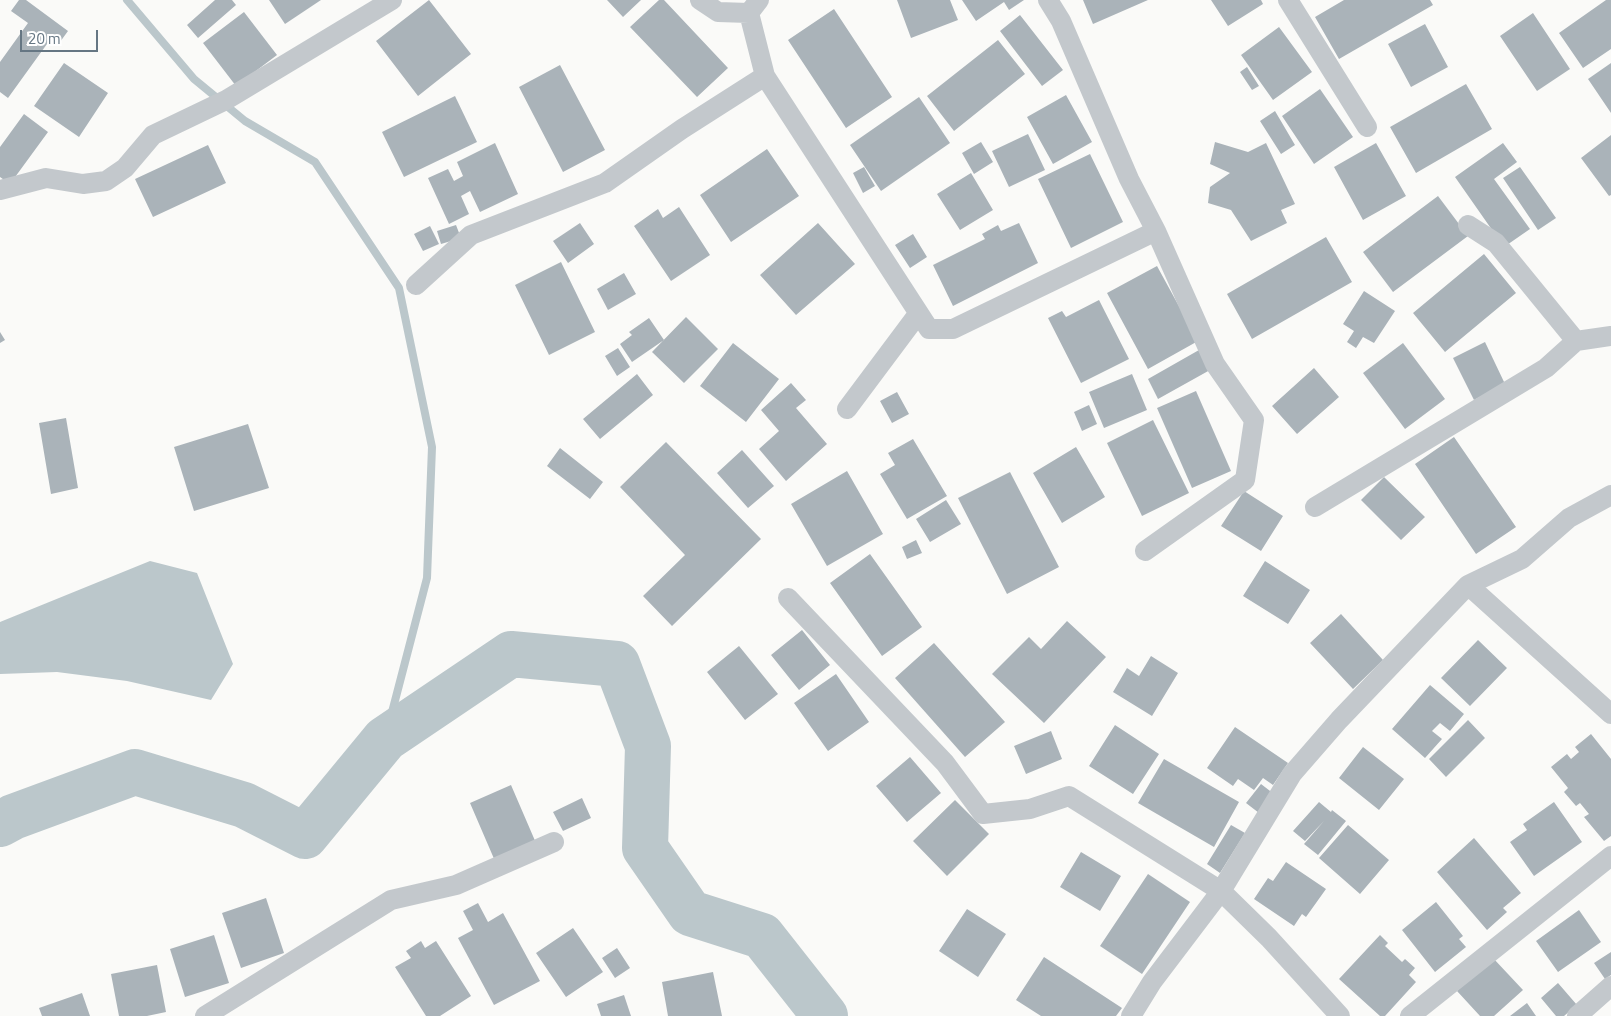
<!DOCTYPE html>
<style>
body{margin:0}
#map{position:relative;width:1611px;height:1016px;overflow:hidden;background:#fafaf8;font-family:"Titillium Web",sans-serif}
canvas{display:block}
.scale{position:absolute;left:20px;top:30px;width:78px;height:22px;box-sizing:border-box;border:2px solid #657683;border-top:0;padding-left:6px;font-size:15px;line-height:18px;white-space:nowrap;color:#657683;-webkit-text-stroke:4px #fff;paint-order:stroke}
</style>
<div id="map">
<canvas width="1611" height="1016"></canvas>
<div class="scale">20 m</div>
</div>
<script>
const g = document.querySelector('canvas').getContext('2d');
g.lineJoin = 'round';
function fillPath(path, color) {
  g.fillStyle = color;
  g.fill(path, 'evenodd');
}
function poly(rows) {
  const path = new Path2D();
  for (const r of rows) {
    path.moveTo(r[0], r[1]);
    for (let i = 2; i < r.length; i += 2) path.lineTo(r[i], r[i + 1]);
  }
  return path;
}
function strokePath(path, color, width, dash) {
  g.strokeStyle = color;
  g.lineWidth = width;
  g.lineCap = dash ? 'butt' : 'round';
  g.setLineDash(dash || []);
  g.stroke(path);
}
fillPath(poly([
 [150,561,197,573,233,664,211,700,127,681,57,672,0,674,0,622]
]), '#bbc7cb');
strokePath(poly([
 [127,0,194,79,245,121,315,162,399,288,432,447,427,578,385,739]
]), '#bbc7cb', 8);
strokePath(poly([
 [0,824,13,817,135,772,244,805,305,836,385,739,511,654,617,664,648,746,645,848,690,913,762,936,825,1016]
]), '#bbc7cb', 46);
fillPath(poly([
 [19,0,26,0,68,31,60,42,52,37,8,98,0,92,0,62,28,23,11,11],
 [215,0,232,0,236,5,198,38,187,25],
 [269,0,321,0,285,24],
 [429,0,471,54,418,96,376,41],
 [607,0,641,0,623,17],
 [659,0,664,0,728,68,697,97,630,27],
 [897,0,950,0,958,20,911,38],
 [962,0,1024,0,1009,10,1004,2,976,21],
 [1083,0,1148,0,1093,24],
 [1211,0,1261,0,1263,4,1228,26],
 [1344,0,1430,0,1433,5,1339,59,1315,17],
 [1606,0,1611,0,1611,49,1583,68,1559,33],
 [834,9,892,97,846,128,788,40],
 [244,12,277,55,236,86,203,43],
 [1533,13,1570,69,1537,91,1500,36],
 [1020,15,1063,70,1042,86,1000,31],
 [1425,24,1448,67,1411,87,1388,44],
 [1279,27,1312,72,1273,100,1241,55],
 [998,40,1025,74,954,131,927,96],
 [64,63,108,93,79,137,34,106],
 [1611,63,1611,113,1588,79],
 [560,65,605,150,563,172,519,87],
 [1247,67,1259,86,1252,90,1240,72],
 [1466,84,1492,129,1416,173,1390,127],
 [1320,89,1353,137,1314,164,1282,116],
 [1066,95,1092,142,1053,164,1027,117],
 [455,96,477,142,404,177,382,132],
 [919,97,950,143,881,191,850,145],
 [1275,111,1295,145,1281,154,1260,121],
 [24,114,48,132,10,184,0,177,0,147],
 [1028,134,1045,170,1009,187,992,151],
 [1611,135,1611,195,1609,196,1581,158],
 [981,142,993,162,974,174,962,153],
 [1215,142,1248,152,1266,143,1295,204,1281,210,1287,223,1251,241,1231,210,1208,203,1210,187,1230,173,1210,164],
 [495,143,518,194,480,212,470,191,461,196,469,214,449,224,428,178,448,169,454,181,463,176,457,162],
 [1376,143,1406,196,1363,220,1334,167],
 [1503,143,1517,162,1494,179,1530,229,1504,247,1455,177],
 [208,145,226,183,153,217,135,179],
 [767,149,799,196,731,242,700,195],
 [1090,154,1123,222,1071,248,1038,179],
 [864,167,875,186,863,193,853,173],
 [1520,167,1556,218,1538,230,1503,178],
 [971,173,993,210,960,230,937,194],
 [1438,196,1468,236,1393,292,1363,252],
 [679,207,710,255,671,281,634,226,658,209,663,218],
 [580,223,594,244,568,263,553,241],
 [818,223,855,264,796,315,760,275],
 [1019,223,1038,263,953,306,933,265,985,239,982,234,998,225,1001,231],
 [456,225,461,238,441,244,437,231],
 [430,226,439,244,423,251,414,234],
 [913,234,927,257,910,268,895,245],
 [1326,237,1352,282,1252,339,1227,294],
 [1484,254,1516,293,1445,352,1413,313],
 [561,262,595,332,549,355,515,285],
 [1157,266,1198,341,1148,369,1107,293],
 [624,273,636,294,608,310,597,289],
 [1364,291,1395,311,1374,343,1363,337,1356,348,1347,342,1354,331,1343,324],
 [1099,300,1129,359,1081,383,1048,318,1062,311,1066,317],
 [686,317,718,349,684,383,652,352],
 [649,318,664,340,632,362,620,344,632,335,629,332],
 [0,332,5,340,0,343],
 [1485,342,1505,384,1474,400,1453,358],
 [733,343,779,379,746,422,700,386],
 [1403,343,1445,399,1405,429,1363,373],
 [618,348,630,367,617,376,605,356],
 [1199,350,1210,370,1158,399,1148,379],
 [1314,368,1339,397,1297,434,1272,406],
 [637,374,653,395,600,439,583,419],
 [1132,374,1147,410,1104,428,1089,392],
 [791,383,806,400,796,408,827,444,786,481,759,449,779,431,761,410],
 [1196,391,1231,471,1192,488,1157,408],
 [897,392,909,414,892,423,880,401],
 [1089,405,1097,424,1082,431,1074,412],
 [66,418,78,488,51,494,39,423],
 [1153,420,1189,493,1142,516,1107,443],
 [248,424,269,488,194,511,174,447],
 [1454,437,1516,527,1476,554,1415,464],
 [913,439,947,496,907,519,880,474,895,465,888,453],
 [666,442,761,539,672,626,643,596,685,555,620,487],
 [1076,447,1105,497,1062,523,1033,473],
 [560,448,603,482,590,499,547,466],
 [742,450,774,486,748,508,717,473],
 [847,471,883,534,827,566,791,504],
 [1010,472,1059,567,1007,594,958,498],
 [1384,477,1425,517,1401,540,1361,500],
 [1244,491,1283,516,1261,551,1221,526],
 [946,500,961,524,930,542,916,519],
 [916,540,922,553,907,559,902,547],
 [870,554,922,627,882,656,830,583],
 [1265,561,1310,590,1288,624,1243,596],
 [1341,614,1383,660,1353,689,1310,643],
 [1067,621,1106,657,1044,723,992,674,1029,637,1041,649],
 [802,630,830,665,799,690,771,655],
 [1478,640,1507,668,1470,706,1441,678],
 [934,643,1005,722,965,757,895,678],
 [739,646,778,694,745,720,707,672],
 [1151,656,1178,673,1152,716,1113,692,1127,668,1139,676],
 [836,674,869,722,828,751,794,703],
 [1430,685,1464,714,1450,731,1440,723,1432,731,1442,739,1425,758,1392,729],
 [1468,720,1485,738,1446,777,1429,759],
 [1115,725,1159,754,1133,794,1089,766],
 [1235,727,1288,763,1273,785,1263,778,1254,790,1238,779,1233,786,1207,768],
 [1051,731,1062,759,1026,774,1014,746],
 [1591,734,1611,759,1611,836,1604,841,1584,817,1589,814,1580,803,1576,806,1564,792,1568,788,1551,767,1567,754,1571,759,1579,752,1575,747],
 [1363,747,1404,779,1379,810,1339,778],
 [910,757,941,793,907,822,876,786],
 [1164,759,1239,802,1214,847,1138,803],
 [1261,784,1274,794,1259,813,1246,803],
 [511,785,539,850,498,868,470,803],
 [582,798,591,818,563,831,553,812],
 [955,800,989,834,947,876,913,841],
 [1319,802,1331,812,1332,810,1346,821,1318,855,1304,844,1324,821,1305,841,1293,831],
 [1554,802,1582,842,1534,876,1510,842,1527,830,1523,824],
 [1231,825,1245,833,1220,873,1207,864],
 [1348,825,1389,860,1360,894,1319,858],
 [1474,838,1521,893,1503,908,1507,912,1487,930,1437,872],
 [1081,852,1121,876,1100,911,1060,887],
 [1286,862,1326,889,1306,917,1302,914,1294,926,1254,899,1268,878,1273,881],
 [1148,874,1190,902,1142,974,1100,946],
 [266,898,284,953,241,968,222,913],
 [1436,902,1463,936,1459,939,1466,947,1435,972,1402,930],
 [478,903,488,922,503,913,540,981,494,1005,458,938,473,930,463,911],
 [967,909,1006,934,978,977,939,951],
 [1579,910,1601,942,1558,972,1536,941],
 [573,928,603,972,566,997,536,953],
 [214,935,229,983,185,997,170,949],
 [1380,935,1388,943,1385,946,1402,962,1405,959,1415,968,1409,975,1416,982,1385,1016,1380,1016,1339,979],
 [421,941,425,948,436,941,471,996,440,1016,426,1016,395,967,411,958,406,951],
 [617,948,630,968,615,978,602,958],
 [1611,952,1611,975,1605,979,1594,963],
 [1044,957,1122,1008,1116,1016,1041,1016,1016,1000],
 [1493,958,1523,990,1494,1016,1480,1016,1457,991],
 [157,965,166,1012,147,1016,119,1016,111,974],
 [713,972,722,1016,668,1016,662,982],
 [1558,983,1577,1005,1564,1016,1556,1016,1541,998],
 [82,993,90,1016,42,1016,39,1008],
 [624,995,631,1016,601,1016,597,1004],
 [1527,1003,1536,1016,1510,1016]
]), '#aab3b9');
strokePath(poly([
 [700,0,718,12,749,13],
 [1048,0,1061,21,1129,179,1156,231,1215,364,1254,420,1245,480,1145,551],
 [1288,0,1367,127],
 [765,76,929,329,953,329,1156,231],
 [0,190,46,178,83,184,106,181,125,168,153,135,226,100,392,0],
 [1468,225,1496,243,1576,341],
 [416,285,471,235,605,183,682,129,765,76,749,13,759,0],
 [847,409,918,314],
 [1315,507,1546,368,1576,341,1611,336],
 [1468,585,1611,714],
 [788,598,945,763,983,814,1030,809,1069,796,1221,891,1269,938,1340,1016],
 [205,1016,391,900,456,885,554,842],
 [1131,1016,1152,982,1221,891,1292,774,1339,720,1468,585,1522,559,1569,518,1611,495],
 [1410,1016,1611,856],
 [1577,1016,1611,986]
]), '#c3c8cc', 20);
</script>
